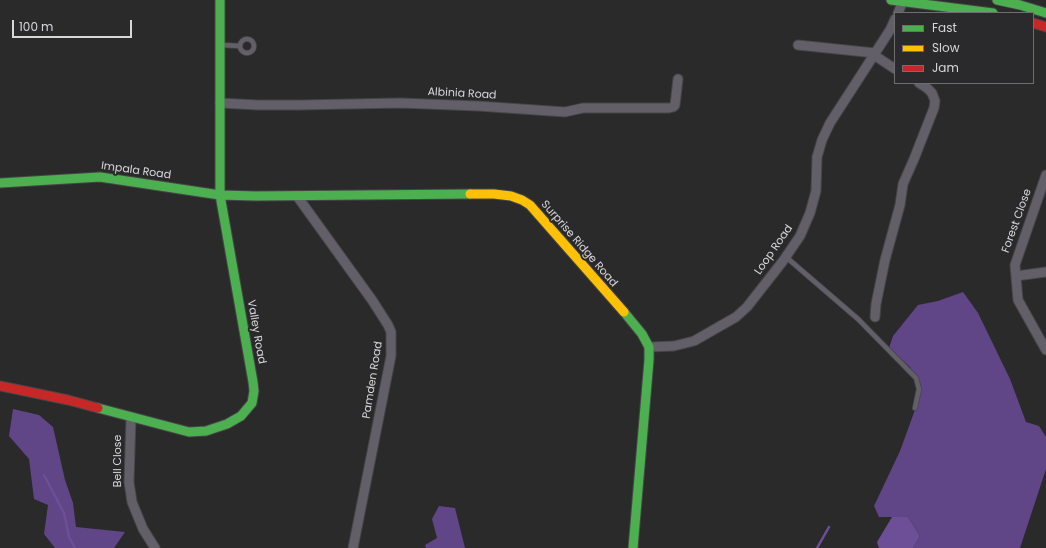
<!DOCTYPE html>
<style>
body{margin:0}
#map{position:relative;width:1046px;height:548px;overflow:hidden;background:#2a2a2b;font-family:Poppins,sans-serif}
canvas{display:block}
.legend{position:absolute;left:894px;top:12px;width:140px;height:72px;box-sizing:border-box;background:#2a292c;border:1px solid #6f6f71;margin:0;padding:5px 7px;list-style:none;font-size:12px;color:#d7d7d8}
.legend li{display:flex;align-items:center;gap:8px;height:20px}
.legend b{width:20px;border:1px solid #6f6f71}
.scale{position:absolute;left:12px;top:20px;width:120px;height:18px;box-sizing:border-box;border:2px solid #d7d7d8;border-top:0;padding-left:5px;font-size:12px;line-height:14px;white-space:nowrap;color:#d7d7d8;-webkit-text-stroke:3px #2a292c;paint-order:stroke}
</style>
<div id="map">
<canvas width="1046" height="548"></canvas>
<ul class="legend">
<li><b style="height:5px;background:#4caf50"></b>Fast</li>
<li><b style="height:5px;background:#ffc107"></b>Slow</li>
<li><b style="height:5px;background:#c62828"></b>Jam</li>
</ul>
<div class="scale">100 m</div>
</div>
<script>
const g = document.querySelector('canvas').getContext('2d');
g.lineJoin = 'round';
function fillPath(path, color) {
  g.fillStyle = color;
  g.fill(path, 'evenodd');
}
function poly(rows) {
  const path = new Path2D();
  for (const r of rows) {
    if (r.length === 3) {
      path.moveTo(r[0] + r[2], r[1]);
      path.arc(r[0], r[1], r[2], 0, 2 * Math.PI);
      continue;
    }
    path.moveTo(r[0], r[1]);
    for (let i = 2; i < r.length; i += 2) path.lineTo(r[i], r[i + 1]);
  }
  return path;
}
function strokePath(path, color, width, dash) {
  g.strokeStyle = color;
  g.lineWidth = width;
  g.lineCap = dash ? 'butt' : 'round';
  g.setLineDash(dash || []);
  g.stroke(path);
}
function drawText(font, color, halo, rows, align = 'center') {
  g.font = font + ' Poppins,sans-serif';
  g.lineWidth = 4;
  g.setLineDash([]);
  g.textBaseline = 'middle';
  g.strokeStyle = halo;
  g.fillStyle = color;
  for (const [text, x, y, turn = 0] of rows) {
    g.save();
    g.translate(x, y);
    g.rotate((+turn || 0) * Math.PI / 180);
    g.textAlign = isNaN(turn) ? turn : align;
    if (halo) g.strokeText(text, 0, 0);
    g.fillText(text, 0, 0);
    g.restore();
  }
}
fillPath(poly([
 [963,292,978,313,1010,379,1026,422,1039,426,1046,437,1046,469,1020,548,913,548,920,536,908,517,879,517,874,506,900,451,920,396,910,367,889,348,893,336,918,305,938,301],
 [13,409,39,415,53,427,65,480,73,503,76,527,125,532,114,548,55,548,44,534,48,505,34,499,29,459,9,436],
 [439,506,455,508,465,548,426,548,425,545,437,538,432,519]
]), '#604587');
fillPath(poly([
 [892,517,908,517,920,536,913,548,879,548,877,542]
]), '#6c4f96');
strokePath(poly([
 [44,475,64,513,69,537,75,548],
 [817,548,829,527]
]), '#6c4f96', 2.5);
const lane = poly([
 [247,46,7],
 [222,45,240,46],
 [786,257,858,319,916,378,919,389,915,408]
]);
const street = poly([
 [898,13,903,1],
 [798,45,875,53],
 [874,55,895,69],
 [220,103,258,105,299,105,400,103,478,106,565,112,583,108,669,108,673,107,675,105,678,79],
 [1046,175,1015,265,1018,300,1046,350],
 [297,196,372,300,388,325,391,332,391,356,353,548],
 [1016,276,1046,272],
 [875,317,876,304,885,260,900,205,903,184,914,159,934,108,935,101,932,93,927,88,919,83],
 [649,347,674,346,694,341,736,317,747,307,783,261,800,236,810,213,816,191,817,157,822,140,830,123,872,58,890,30,895,19],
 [131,417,129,482,132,502,143,529,155,548]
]);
const fast = poly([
 [891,0,993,13],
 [997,0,1020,5,1046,13],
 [0,183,100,177,220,195,256,196,470,194],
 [624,312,642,334,649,347,649,360,633,548],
 [98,408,189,432,206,431,227,424,241,416,252,403,254,391,253,382,220,195,220,0]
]);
const slow = poly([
 [470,194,494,194,511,196,522,200,530,205,624,312]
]);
const jam = poly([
 [1033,23,1046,27],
 [0,386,68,400,98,408]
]);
strokePath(lane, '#464647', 6);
strokePath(street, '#464647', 11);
strokePath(fast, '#464647', 11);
strokePath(slow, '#464647', 11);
strokePath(jam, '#464647', 11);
strokePath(lane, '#625f69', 4.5);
strokePath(street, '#625f69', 9);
strokePath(fast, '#4caf50', 9);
strokePath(slow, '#ffc107', 9);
strokePath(jam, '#c62828', 9);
drawText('11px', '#d7d7d8', '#2a292c', [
 ["Albinia Road",462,94,3],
 ["Impala Road",136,171,8],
 ["Forest Close",1017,221,-70],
 ["Surprise Ridge Road",579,244,49],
 ["Loop Road",774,250,-55],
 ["Valley Road",256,332,80],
 ["Pamden Road",373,380,-81],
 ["Bell Close",118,461,-90]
]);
</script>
